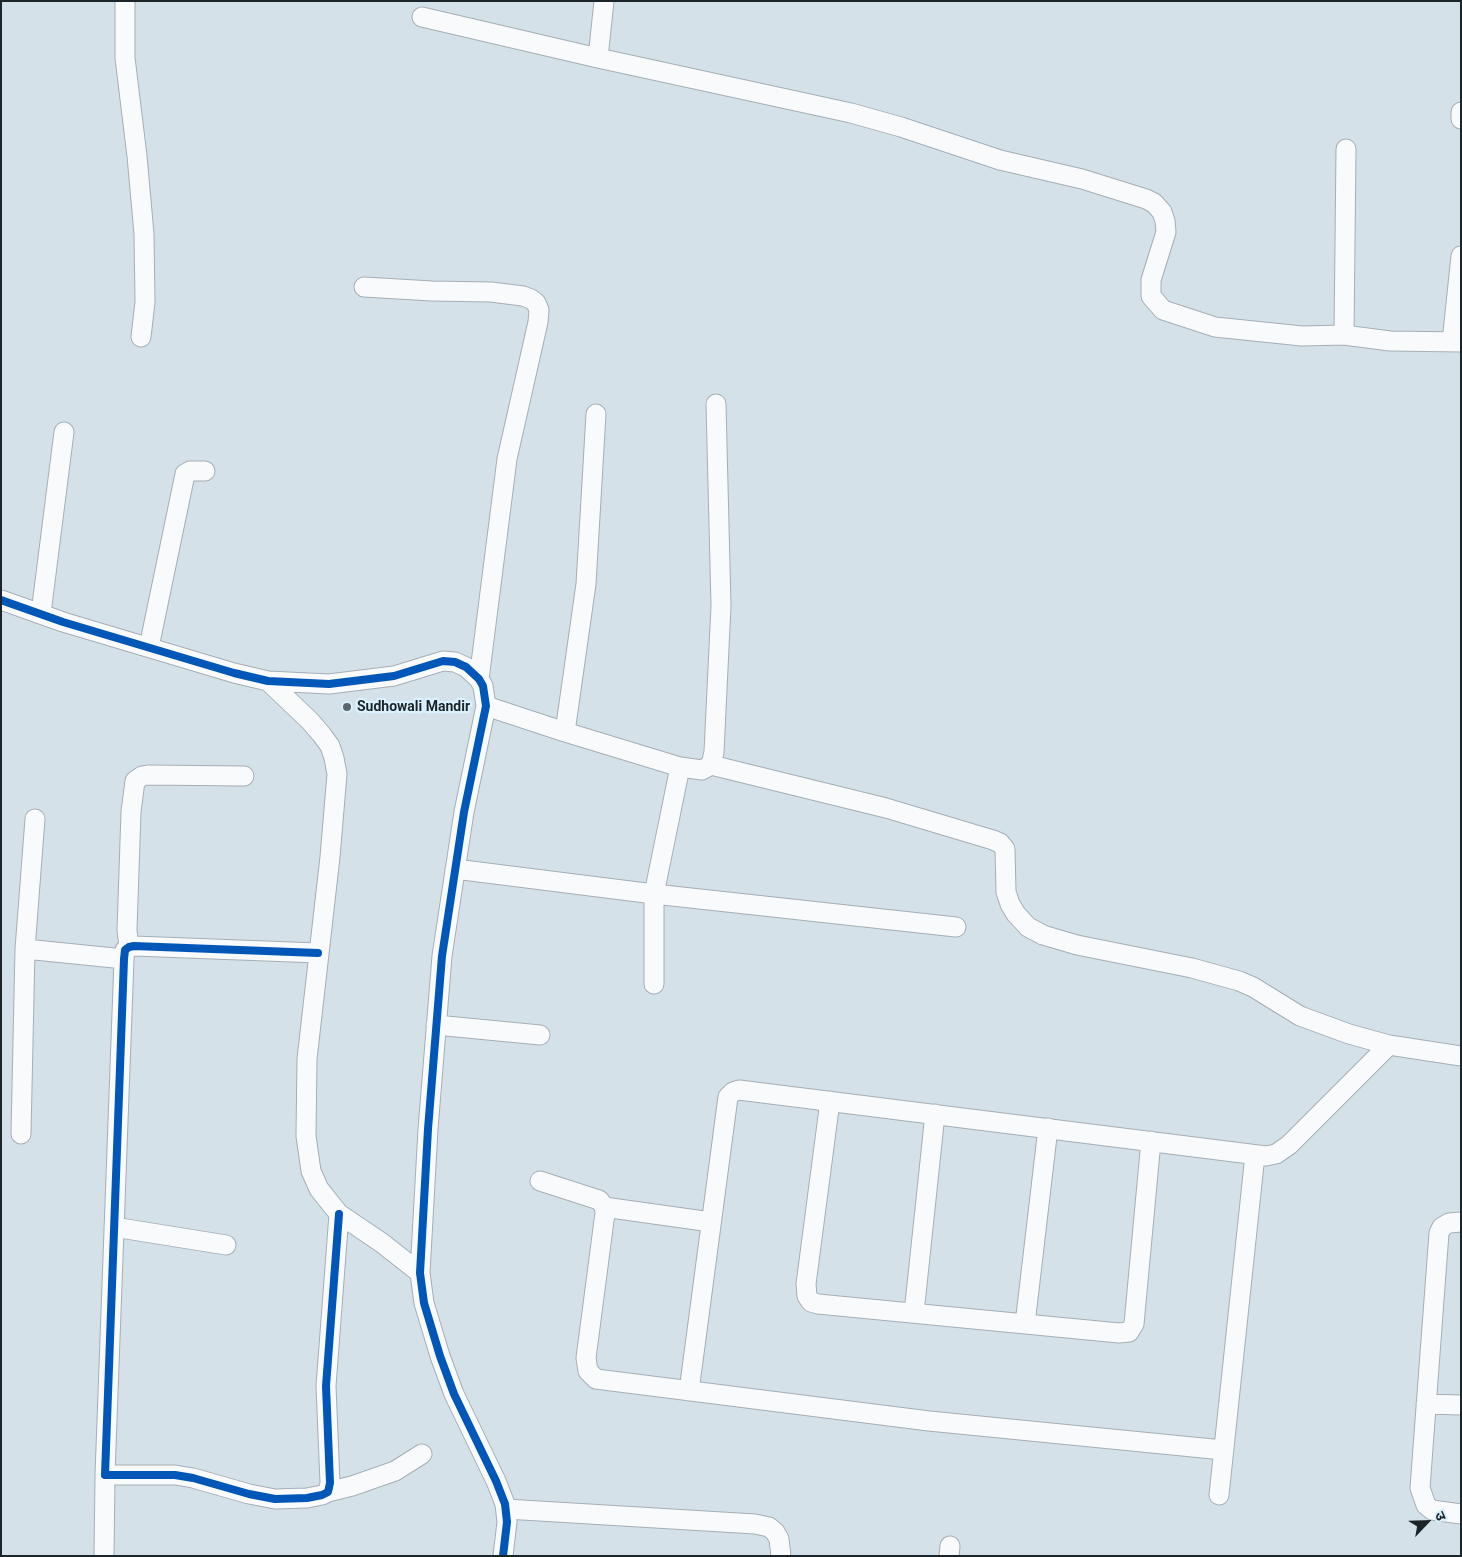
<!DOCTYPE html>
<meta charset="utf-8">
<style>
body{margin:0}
#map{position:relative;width:1462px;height:1557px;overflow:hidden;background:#d5e1e9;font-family:Roboto,"Noto Sans Devanagari",sans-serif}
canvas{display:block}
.frame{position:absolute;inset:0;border:2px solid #1b2429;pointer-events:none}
.north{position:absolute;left:1402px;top:1497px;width:50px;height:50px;-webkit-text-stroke:4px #daf1fe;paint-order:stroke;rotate:66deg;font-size:14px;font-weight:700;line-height:20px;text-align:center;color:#1b2429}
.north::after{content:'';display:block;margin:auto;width:18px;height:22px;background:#1b2429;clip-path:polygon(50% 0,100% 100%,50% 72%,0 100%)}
</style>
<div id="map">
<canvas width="1462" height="1557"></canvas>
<div class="frame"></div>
<div class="north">उ</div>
</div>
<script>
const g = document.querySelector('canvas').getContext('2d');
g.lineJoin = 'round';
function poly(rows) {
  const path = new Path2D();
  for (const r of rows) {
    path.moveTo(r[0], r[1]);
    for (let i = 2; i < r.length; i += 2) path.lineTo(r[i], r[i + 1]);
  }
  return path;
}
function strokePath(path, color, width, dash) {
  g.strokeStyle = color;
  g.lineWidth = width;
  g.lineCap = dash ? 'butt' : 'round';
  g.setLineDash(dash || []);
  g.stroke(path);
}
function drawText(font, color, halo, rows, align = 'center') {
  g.font = font + ' Roboto,sans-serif';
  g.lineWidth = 4.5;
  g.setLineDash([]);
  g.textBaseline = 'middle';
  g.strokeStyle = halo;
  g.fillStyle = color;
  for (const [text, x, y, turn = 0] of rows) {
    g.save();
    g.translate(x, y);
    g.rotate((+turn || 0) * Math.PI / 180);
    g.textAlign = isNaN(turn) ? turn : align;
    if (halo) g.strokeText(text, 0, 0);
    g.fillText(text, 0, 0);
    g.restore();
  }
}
const street = poly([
 [125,1,125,58,137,156,144,234,145,302,141,337],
 [422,17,598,58,851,113,901,127,1000,160,1082,179,1146,199,1154,203,1162,212,1165,221,1166,232,1151,280,1151,296,1163,310,1215,327,1302,336,1344,335,1390,341,1461,342],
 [598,58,604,1],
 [1461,112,1461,119],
 [364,287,432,291,491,292,523,296,531,299,536,303,539,310,538,322,507,459,479,679],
 [1344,335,1346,149],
 [1452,342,1461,256],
 [1,600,63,622,234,673,268,681,329,684,394,676,443,661,455,662,466,667,479,679,483,686,486,706,464,812,442,956,428,1129,420,1273,424,1303,440,1356,454,1394,496,1481,505,1504,507,1522,503,1556],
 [41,613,64,432],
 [149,647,184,479,185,474,190,471,205,471],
 [268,681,310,721,322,735,330,746,334,758,337,774,330,857,307,1059,306,1136,311,1171,319,1189,339,1214,382,1243,420,1273],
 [486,706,565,732,680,767,702,770,711,765,714,752,721,606,716,404],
 [565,732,586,584,596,414],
 [711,765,886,808,993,840,1000,843,1005,849,1006,892,1010,904,1016,914,1028,927,1043,935,1077,945,1192,968,1239,981,1253,987,1300,1016,1349,1034,1389,1045,1461,1056],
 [455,869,654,894,956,927],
 [129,947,127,930,131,812,135,781,142,776,148,775,244,776],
 [25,949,124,959],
 [318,953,134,946,129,947,125,950,124,959,105,1475,175,1475,193,1478,249,1494,275,1499,307,1498,322,1495,328,1492,330,1483,326,1386,339,1214],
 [654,984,654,894,680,767],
 [436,1025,540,1035],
 [830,1101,806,1284,807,1296,811,1302,818,1304,1119,1333,1129,1332,1134,1324,1151,1141],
 [21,1134,25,949,35,819],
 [540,1181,599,1200,604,1206,605,1213,586,1358,588,1371,596,1379,929,1421,1223,1450],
 [604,1207,711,1222],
 [1461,1222,1449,1223,1442,1227,1439,1233,1420,1488,1426,1505,1432,1510,1461,1514],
 [114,1227,226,1245],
 [914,1313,935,1114],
 [1025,1324,1048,1128],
 [689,1391,728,1097,733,1092,739,1090,1266,1156,1276,1154,1289,1145,1389,1045],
 [1426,1404,1461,1405],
 [328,1492,352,1486,395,1471,422,1454],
 [1219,1495,1255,1155],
 [506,1509,755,1524,769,1527,775,1532,779,1539,781,1556],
 [104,1556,105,1475],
 [949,1556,950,1546]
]);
strokePath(street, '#a5aeb4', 21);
strokePath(street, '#f9fafc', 19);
strokePath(poly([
 [1,600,63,622,234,673,268,681,329,684,394,676,443,661,455,662,466,667,479,679,483,686,486,706,464,812,442,956,428,1129,420,1273,424,1303,440,1356,454,1394,496,1481,505,1504,507,1522,503,1556],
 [318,953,134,946,129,947,125,950,124,959,105,1475,175,1475,193,1478,249,1494,275,1499,307,1498,322,1495,328,1492,330,1483,326,1386,339,1214]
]), '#0057b8', 8);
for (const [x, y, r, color] of [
 [347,707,5,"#5c666c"]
]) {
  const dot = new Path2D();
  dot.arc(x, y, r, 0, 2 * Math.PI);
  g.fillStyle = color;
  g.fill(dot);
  strokePath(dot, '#daf1fe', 2);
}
drawText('bold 14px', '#1b2429', '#daf1fe', [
 ["Sudhowali Mandir",357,707]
], 'left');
</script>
